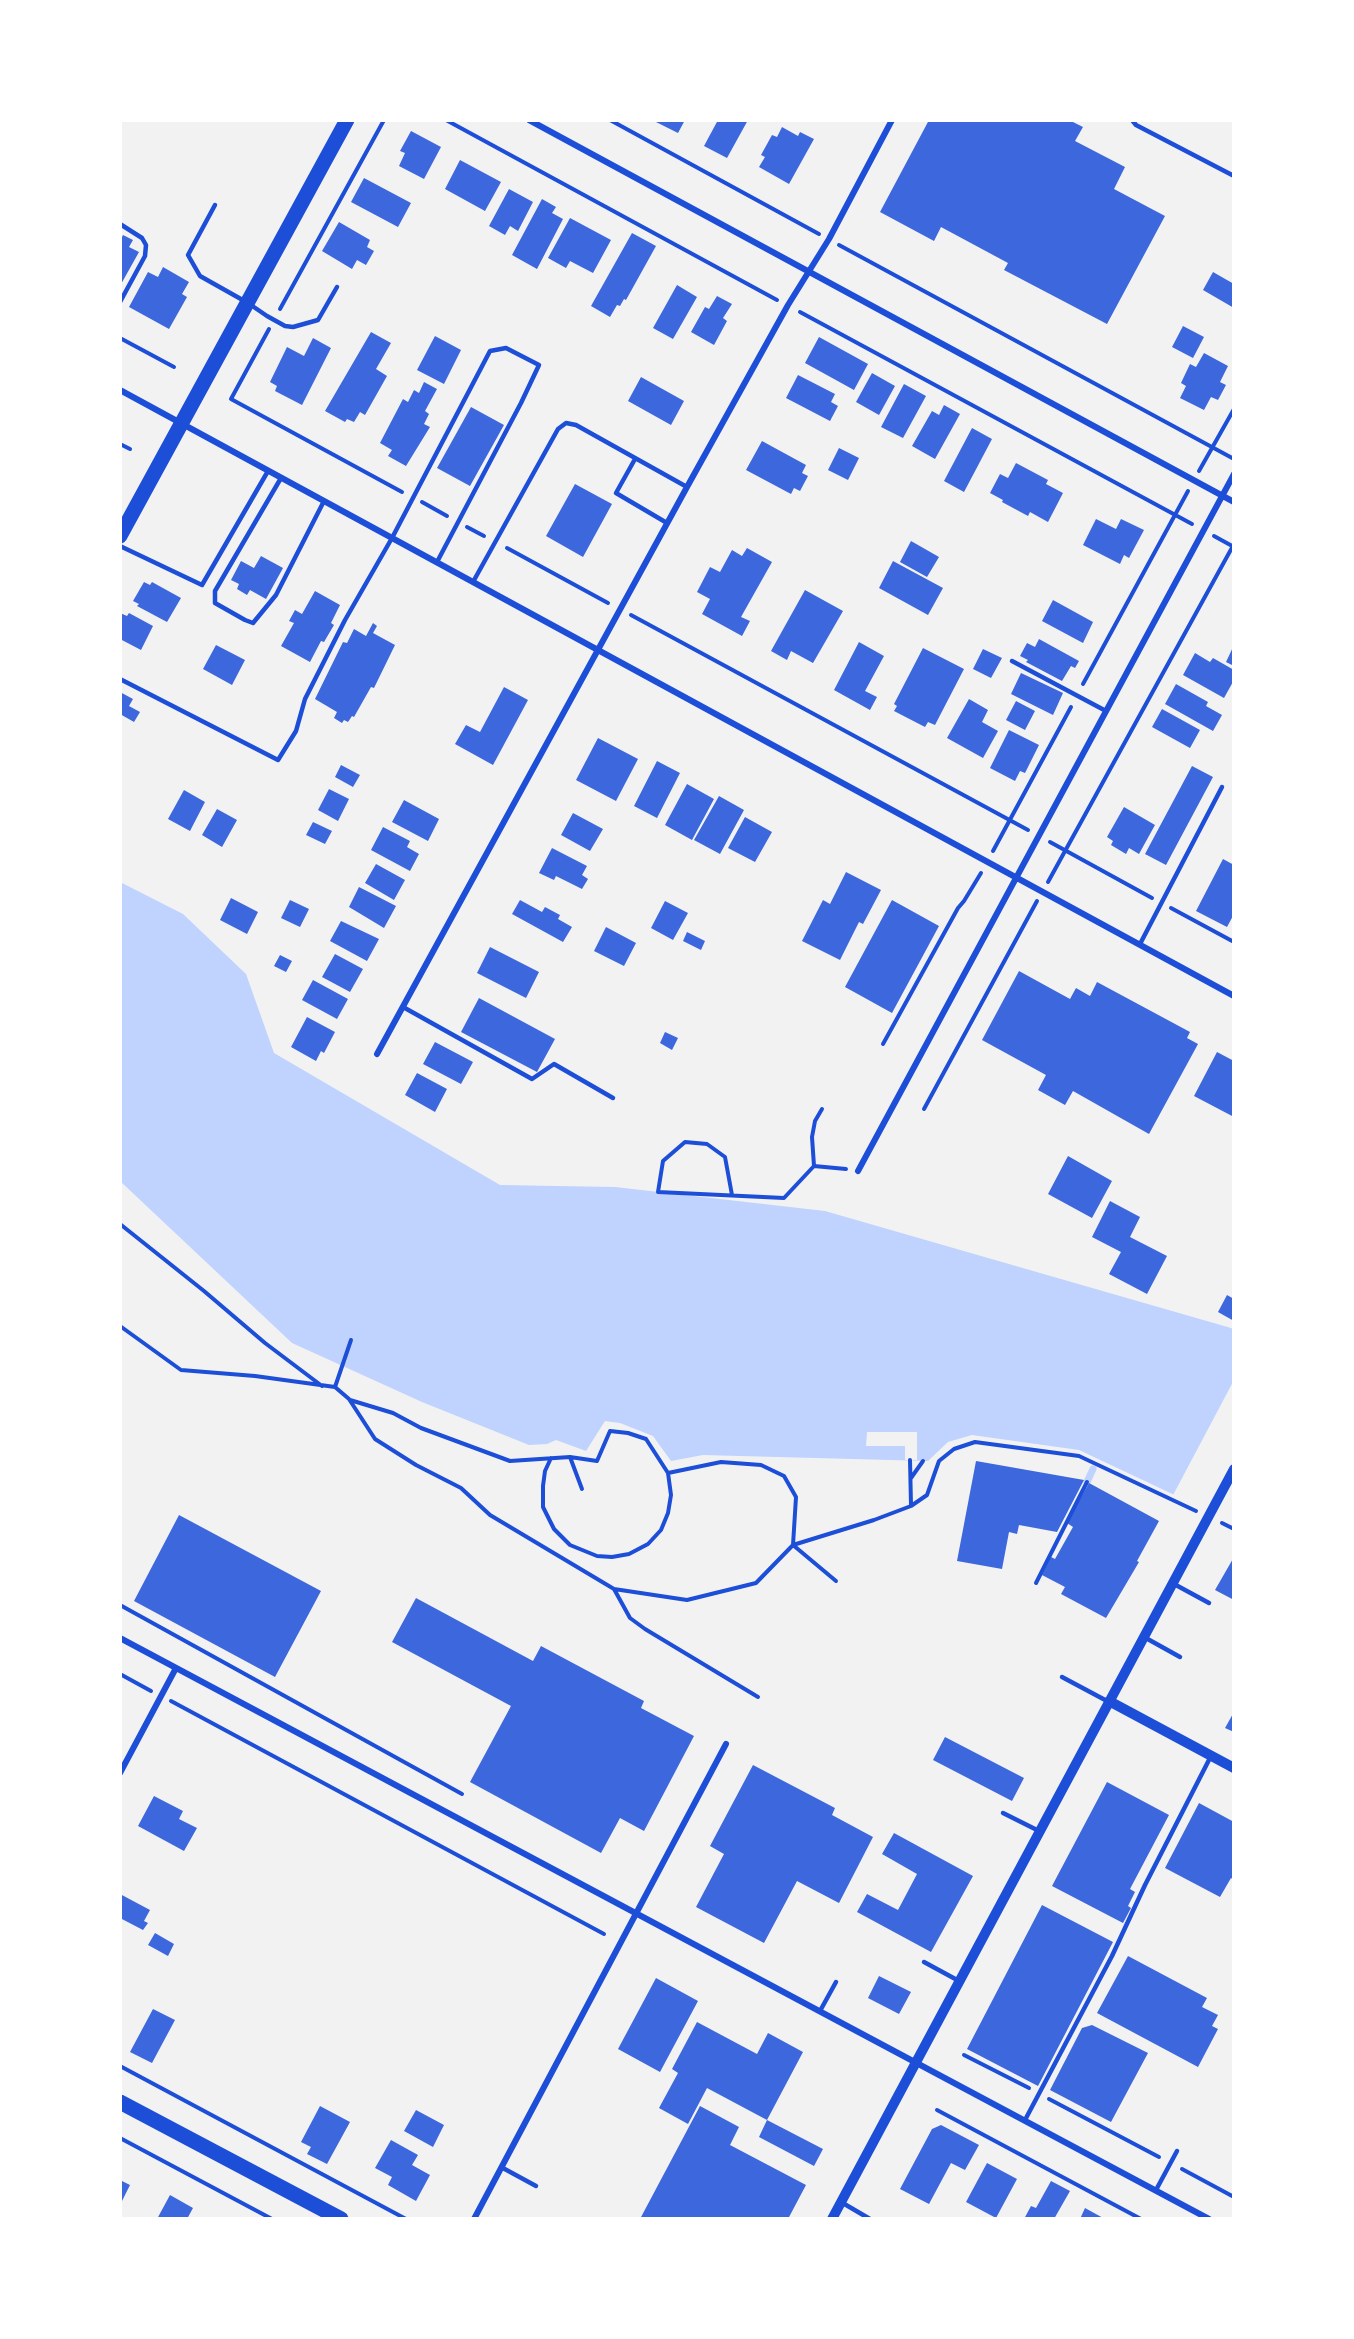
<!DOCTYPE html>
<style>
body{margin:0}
#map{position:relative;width:1354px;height:2339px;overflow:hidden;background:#f2f2f2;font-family:"Roboto Condensed",sans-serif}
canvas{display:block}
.frame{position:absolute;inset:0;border:122px solid #fff;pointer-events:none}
</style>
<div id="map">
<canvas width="1354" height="2339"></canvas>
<div class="frame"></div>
</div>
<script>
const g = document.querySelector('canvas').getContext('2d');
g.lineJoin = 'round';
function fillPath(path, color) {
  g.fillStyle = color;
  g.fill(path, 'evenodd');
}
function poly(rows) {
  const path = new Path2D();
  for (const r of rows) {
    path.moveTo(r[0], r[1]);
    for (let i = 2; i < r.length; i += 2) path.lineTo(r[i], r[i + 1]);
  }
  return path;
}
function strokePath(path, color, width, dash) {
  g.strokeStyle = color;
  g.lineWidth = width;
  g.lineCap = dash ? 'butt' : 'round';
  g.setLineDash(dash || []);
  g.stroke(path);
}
fillPath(poly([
 [120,882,183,914,246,974,274,1053,500,1185,615,1187,825,1211,1231,1328,1234,1330,1234,1523,1079,1450,972,1435,948,1442,928,1461,703,1455,671,1461,653,1436,620,1423,605,1421,586,1451,556,1440,547,1444,529,1445,422,1402,292,1343,120,1181]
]), '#bfd3fe');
fillPath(poly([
 [1234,1380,1234,1526,1172,1497],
 [867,1432,917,1432,917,1460,905,1460,905,1446,866,1446]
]), '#f2f2f2');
strokePath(poly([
 [1087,1482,1093,1469]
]), '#bfd3fe', 7);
fillPath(poly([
 [652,120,685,120,678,133],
 [718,120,748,120,727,158,704,146],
 [929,120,1069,120,1083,127,1075,141,1125,167,1114,189,1165,216,1107,324,1004,270,1008,263,941,227,934,241,880,212],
 [782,127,798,136,800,132,814,139,789,184,759,167,765,157,761,155,772,135,777,137],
 [411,131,441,147,424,179,399,166,405,153,400,151],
 [460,160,501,182,485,211,445,189],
 [364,178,411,203,398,227,351,202],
 [509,189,533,202,518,231,510,226,505,235,489,226],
 [542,199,556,207,552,213,563,219,537,269,512,255],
 [570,218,611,240,593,273,570,261,566,268,548,258],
 [339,222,370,240,367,247,374,251,366,265,357,260,352,269,322,251],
 [632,233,656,246,626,300,624,299,620,306,617,305,610,317,591,306],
 [123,235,133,240,129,247,139,252,120,286,120,241],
 [163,267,189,282,182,294,187,297,169,329,129,307,148,272,158,277],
 [1213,272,1234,284,1234,308,1203,290],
 [677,285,697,297,673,339,653,328],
 [717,296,732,304,723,318,727,321,714,345,691,332,705,307,709,309],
 [1183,326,1204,337,1193,358,1172,347],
 [371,332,391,343,376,369,387,376,365,415,360,412,354,422,347,419,345,422,325,411],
 [435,336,461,350,444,384,417,370],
 [819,337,868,364,854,390,805,363],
 [313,338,331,348,302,405,275,391,277,386,270,382,287,347,304,356],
 [1204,353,1228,366,1220,382,1226,385,1218,400,1211,397,1204,410,1180,398,1186,386,1181,383,1190,364,1196,367],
 [872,373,895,386,879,415,856,402],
 [798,375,835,394,831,402,838,406,830,421,786,398],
 [641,377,684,401,671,425,628,401],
 [424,382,437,389,425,411,429,414,424,424,430,427,406,466,388,456,392,450,380,443,403,399,408,402,414,390,419,393],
 [904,384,926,396,903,438,881,427],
 [944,405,960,414,935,459,912,446,932,411,939,415],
 [471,407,504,425,470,486,437,468],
 [972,428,992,439,964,492,944,481],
 [762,441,806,465,802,473,808,476,800,491,794,488,791,494,746,470],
 [839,448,859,458,848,480,828,470],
 [1016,463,1048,480,1046,484,1063,493,1048,522,1030,512,1028,516,1002,502,1003,500,990,493,1000,474,1008,478],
 [575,484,612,504,583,557,546,536],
 [1096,519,1116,529,1121,519,1144,530,1129,558,1124,555,1120,564,1083,545],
 [911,541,939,557,927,577,900,562],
 [747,548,772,562,741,617,750,621,742,636,702,614,710,599,697,592,710,567,720,572,732,550,742,556],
 [261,556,283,568,266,599,250,590,247,595,237,589,239,584,231,580,241,561,254,568],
 [893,561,943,588,928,615,879,588],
 [144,582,150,585,152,582,181,598,167,622,137,606,139,604,133,601],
 [805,590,843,611,813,663,791,651,787,660,771,651],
 [315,591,340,605,331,623,334,625,324,642,321,641,310,662,281,646,294,623,289,621,295,610,302,614],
 [1053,600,1093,622,1083,643,1042,621],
 [120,613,127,616,129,613,153,626,141,650,120,639],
 [373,623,377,626,373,633,395,645,374,688,371,687,354,717,352,716,348,722,344,720,342,723,334,718,337,712,315,699,343,642,347,643,354,629,366,636],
 [1039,639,1079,661,1075,668,1071,666,1062,681,1026,662,1028,660,1020,656,1027,643,1035,647],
 [859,642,884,656,865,691,877,697,870,710,834,690],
 [216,645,245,660,232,685,203,669],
 [1234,645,1234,666,1226,662],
 [923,648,964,669,935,725,928,722,925,727,894,711,897,706,894,704],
 [983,649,1002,658,991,678,973,669],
 [1195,653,1210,662,1213,658,1234,670,1234,680,1224,698,1183,675],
 [1021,673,1063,693,1053,715,1011,694],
 [1176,684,1208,702,1206,706,1222,715,1213,731,1165,704],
 [504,687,528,700,493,765,455,744,466,725,480,732],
 [120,692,133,699,129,706,140,712,134,722,120,714],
 [969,699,988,710,982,722,998,731,983,758,947,738],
 [1016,701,1035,711,1025,730,1006,720],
 [1162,709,1200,730,1190,748,1152,727],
 [1009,730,1039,745,1025,773,1020,771,1015,781,990,768],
 [598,738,638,759,616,801,576,780],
 [657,761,680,773,657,818,634,806],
 [341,765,360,775,353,787,335,777],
 [1192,766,1213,777,1166,865,1145,854],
 [687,784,714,799,692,840,665,825],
 [329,789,349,799,338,821,318,810],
 [184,790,205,802,190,831,168,819],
 [719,796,744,810,720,854,694,840],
 [404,800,439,819,428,841,392,822],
 [1124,807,1155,825,1139,854,1129,848,1126,854,1111,845,1113,841,1107,837],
 [217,809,237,820,222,847,202,835],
 [573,813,603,829,590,851,561,835],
 [745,817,772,832,755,862,728,848],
 [313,822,332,831,325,844,306,835],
 [383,827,410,841,407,847,419,854,410,871,371,850],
 [552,848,587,866,582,875,588,879,582,889,556,876,554,880,539,873],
 [1223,859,1234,865,1234,914,1227,927,1196,911],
 [376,864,405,880,394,900,365,883],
 [846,872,881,890,863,924,859,922,840,960,802,941,823,900,830,904],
 [359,887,396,906,384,928,349,907],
 [231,898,258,912,247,934,220,920],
 [290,900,309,909,300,927,281,918],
 [520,900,542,912,545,907,560,915,558,919,572,927,563,942,512,914],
 [892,900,939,926,892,1013,845,987],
 [665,901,688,913,673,940,651,928],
 [341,921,379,939,367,961,330,941],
 [606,927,636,943,624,966,594,951],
 [687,932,705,941,701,950,683,941],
 [490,947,539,972,526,998,477,973],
 [335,954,363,969,350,992,322,977],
 [280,955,292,961,286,972,274,966],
 [1019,971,1070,999,1076,988,1090,996,1097,982,1190,1032,1187,1038,1198,1044,1149,1134,1073,1091,1065,1105,1038,1090,1046,1075,982,1040],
 [313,980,348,999,337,1019,302,1000],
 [479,998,555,1039,537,1072,461,1032],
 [307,1017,335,1032,324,1053,321,1051,316,1061,291,1047],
 [665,1032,678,1038,672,1050,660,1043],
 [435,1042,473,1062,461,1084,423,1064],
 [1217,1052,1234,1061,1234,1117,1194,1096],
 [417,1073,447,1089,435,1112,405,1095],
 [1068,1156,1112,1181,1092,1218,1048,1194],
 [1110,1201,1140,1217,1130,1237,1167,1256,1147,1294,1109,1274,1121,1252,1092,1237],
 [1227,1295,1234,1299,1234,1321,1218,1312],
 [976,1461,1084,1480,1057,1532,1019,1525,1017,1534,1009,1532,1002,1569,957,1561],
 [1089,1483,1159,1521,1137,1561,1139,1562,1106,1618,1061,1594,1065,1587,1042,1575,1051,1557,1055,1559,1073,1527,1067,1523],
 [179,1515,321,1591,275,1677,134,1601],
 [1234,1557,1234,1600,1215,1590],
 [416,1598,533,1661,541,1646,644,1701,641,1708,694,1736,644,1831,620,1818,601,1853,470,1782,511,1706,392,1642],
 [1234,1712,1234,1732,1225,1728],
 [945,1737,1024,1778,1012,1801,933,1760],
 [753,1765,835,1808,832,1815,873,1837,839,1903,797,1881,764,1943,696,1907,724,1854,710,1846],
 [1107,1782,1169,1815,1130,1889,1135,1892,1128,1906,1131,1908,1123,1923,1052,1886],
 [154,1796,183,1811,179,1819,197,1828,184,1851,138,1826],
 [1199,1803,1234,1822,1234,1880,1231,1878,1220,1897,1165,1868],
 [894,1833,973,1876,931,1952,857,1912,867,1894,898,1910,917,1874,882,1854],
 [120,1894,150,1910,144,1921,148,1923,143,1930,120,1918],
 [1042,1905,1113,1942,1038,2086,967,2049],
 [155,1933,174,1944,168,1956,148,1945],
 [1128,1956,1207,1998,1202,2007,1218,2015,1212,2026,1218,2029,1198,2067,1097,2013],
 [879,1976,911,1992,899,2014,868,1998],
 [656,1978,698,2001,660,2072,618,2049],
 [153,2009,175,2020,152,2063,130,2052],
 [697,2022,757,2054,768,2033,803,2052,767,2120,707,2088,688,2124,659,2108,678,2073,672,2069],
 [1092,2025,1148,2053,1111,2122,1050,2090,1082,2028],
 [320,2106,350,2122,327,2164,307,2154,311,2147,301,2142],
 [700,2106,739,2127,730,2145,806,2185,788,2219,640,2219],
 [416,2110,444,2125,433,2147,404,2131],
 [767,2120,823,2149,814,2166,759,2137],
 [941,2125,979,2145,965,2170,951,2163,929,2204,900,2189,932,2129],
 [391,2140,418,2155,412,2165,430,2175,416,2201,388,2185,392,2177,375,2168],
 [987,2163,1017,2179,996,2218,966,2202],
 [120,2180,130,2185,120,2205],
 [1051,2181,1070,2191,1054,2219,1024,2219,1031,2206,1036,2208],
 [170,2195,193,2208,187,2219,157,2219],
 [1085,2208,1105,2219,1080,2219]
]), '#3d67dc');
strokePath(poly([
 [446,120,777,300],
 [610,120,819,234],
 [839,245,1234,459],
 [280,309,384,120],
 [800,312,1192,524],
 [269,329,231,399,402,492],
 [120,338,174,367],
 [120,444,130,449],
 [1199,471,1234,409],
 [422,502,447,516],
 [467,527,484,536],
 [1214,536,1234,547],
 [507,548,608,603],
 [631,615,1028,830],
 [1083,684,1188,491],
 [1050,842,1152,898],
 [993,851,1071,707],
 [1048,882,1234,544],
 [1171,908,1234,942],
 [883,1044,958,908,964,901,981,873],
 [822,1109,815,1121,812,1137,814,1166,846,1169],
 [924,1109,1037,901],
 [732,1195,725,1157,707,1144,685,1142,663,1161,658,1192,784,1198,814,1166],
 [120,1224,204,1291,265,1343,322,1386],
 [120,1326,181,1370,255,1376,335,1387,349,1399,375,1439,416,1465,461,1488,490,1515,614,1589,687,1600,756,1583,793,1545,874,1520,911,1506,927,1495,939,1461,954,1449,975,1442,1079,1456,1196,1511],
 [335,1387,351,1340],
 [350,1400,393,1413,421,1428,510,1461,570,1457,597,1461,610,1431,628,1433,646,1439,668,1473,721,1462,761,1465,784,1476,796,1497,793,1545,836,1581],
 [570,1457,582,1489],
 [551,1458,545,1471,543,1486,543,1507,554,1529,570,1545,597,1556,612,1557,629,1554,648,1544,661,1530,668,1513,671,1495,668,1473],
 [910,1460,911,1505],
 [911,1478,923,1461],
 [1222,1523,1234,1529],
 [1036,1583,1087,1482],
 [614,1589,630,1618,645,1629,758,1697],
 [120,1605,462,1794],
 [120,1674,151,1691],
 [171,1701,604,1934],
 [964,2055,1029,2088],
 [120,2066,406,2219],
 [1049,2099,1159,2157],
 [937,2110,1141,2219],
 [120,2138,272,2219],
 [1182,2169,1234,2197]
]), '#1d4ed8', 4);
strokePath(poly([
 [1132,120,1136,125,1234,176],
 [215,205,188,255,200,276,248,303,267,316,285,326,293,327,318,320,337,287],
 [120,224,142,238,146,245,145,256,120,302],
 [635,459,616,493,667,523],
 [281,478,215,591,215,603,245,620,253,623,276,595,324,501],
 [120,546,202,585,268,471],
 [473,582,558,429,566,423,576,425,687,487],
 [1012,661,1106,711],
 [120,679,278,760,296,731,305,699,345,620,392,538,490,351,506,348,539,365,521,403,437,562],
 [1140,944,1222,787],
 [403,1007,532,1079,554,1064,613,1098],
 [1174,1584,1209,1603],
 [1144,1637,1180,1657],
 [1062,1677,1107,1701],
 [1003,1813,1039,1831],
 [924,1962,959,1981],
 [820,2011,836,1982],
 [1025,2120,1112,1956,1145,1885,1211,1756],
 [501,2167,536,2186],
 [1156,2190,1177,2151],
 [841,2202,870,2219]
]), '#1d4ed8', 4.5);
strokePath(poly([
 [529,120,1234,502],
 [120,390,1234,996],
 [377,1054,687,487,788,305,829,239,892,120],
 [858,1171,1234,474],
 [120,1638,1209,2219],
 [120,1773,176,1668],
 [474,2219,726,1744]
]), '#1d4ed8', 6);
strokePath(poly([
 [1109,1701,1234,1768],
 [832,2219,1234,1469]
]), '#1d4ed8', 10);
strokePath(poly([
 [120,536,347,120],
 [120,2102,341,2219]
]), '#1d4ed8', 15);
</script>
